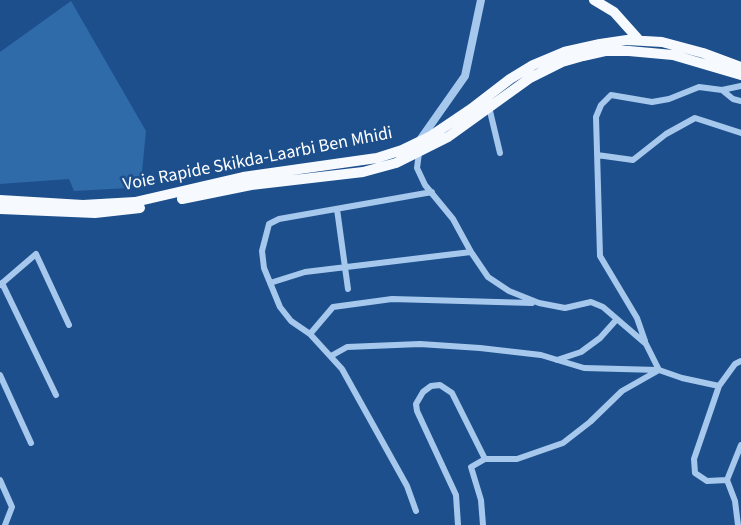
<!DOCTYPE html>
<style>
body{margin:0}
canvas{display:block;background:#1c4f8b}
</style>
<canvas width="741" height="525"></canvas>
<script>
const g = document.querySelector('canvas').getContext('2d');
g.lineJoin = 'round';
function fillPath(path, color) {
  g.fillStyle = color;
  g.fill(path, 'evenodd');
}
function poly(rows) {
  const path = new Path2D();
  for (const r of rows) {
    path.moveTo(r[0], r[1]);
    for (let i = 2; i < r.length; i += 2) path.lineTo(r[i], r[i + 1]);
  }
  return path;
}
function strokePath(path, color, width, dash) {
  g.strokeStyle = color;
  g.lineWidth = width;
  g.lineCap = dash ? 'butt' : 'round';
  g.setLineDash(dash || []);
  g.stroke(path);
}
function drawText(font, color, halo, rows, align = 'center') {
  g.font = font + ' "Source Sans 3",sans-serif';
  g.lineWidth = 5;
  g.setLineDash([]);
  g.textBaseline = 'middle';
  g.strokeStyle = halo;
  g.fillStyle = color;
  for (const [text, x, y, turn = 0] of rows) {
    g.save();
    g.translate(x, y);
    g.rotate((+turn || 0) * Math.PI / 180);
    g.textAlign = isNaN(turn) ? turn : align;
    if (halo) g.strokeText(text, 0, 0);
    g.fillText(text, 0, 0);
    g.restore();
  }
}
fillPath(poly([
 [71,1,146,131,142,172,146,187,74,191,69,179,0,184,0,52]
]), '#2f6aa9');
strokePath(poly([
 [741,86,722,90,733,99,741,101],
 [489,107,500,153],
 [419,153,417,168,425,185,453,219,471,252,488,277,509,291,539,303,565,308,591,302,603,307,646,344,659,370,682,378,719,386],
 [597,155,633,160,666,134,695,118,741,133],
 [337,209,348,289],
 [2,283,56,395],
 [270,283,305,272,471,252],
 [0,285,36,254,69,325],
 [310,334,333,307,392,299,532,303],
 [645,341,637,318,600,256,596,117,601,105,611,95,652,102,669,99,699,87,722,90],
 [331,356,347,347,420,344,480,348,541,355,584,368,658,370],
 [557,360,581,352,600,338,617,319],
 [741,361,735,364,719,386,694,459,695,473,707,481,727,480,741,445],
 [0,375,31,443],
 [0,480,12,507,5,525],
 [727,480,735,501,738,525],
 [416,511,407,486,342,369,310,334,291,321,280,307,264,268,262,251,269,224,279,219,432,192],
 [458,525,456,495,417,411,416,404,423,392,431,386,440,385,452,393,485,459,517,459,563,443,590,422,622,391,659,370],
 [483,525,481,500,471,467,485,459]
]), '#a7c8ed', 6);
strokePath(poly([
 [420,140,465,76,481,0]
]), '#a7c8ed', 8);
strokePath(poly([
 [594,0,614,12,639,40],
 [182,199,251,185,363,172,396,163,448,137,530,78,562,62,583,56,605,51,629,51,673,55,741,75],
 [0,200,83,205,135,202,243,177,377,158,402,150,431,136,471,109,510,79,533,65,564,52,600,44,627,40,662,42,703,53,741,67],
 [0,209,95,213,140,208]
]), '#f6faff', 10);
drawText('18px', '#fff', '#1c4f8b', [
 ["Voie Rapide Skikda-Laarbi Ben Mhidi",258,160,-11]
]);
</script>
